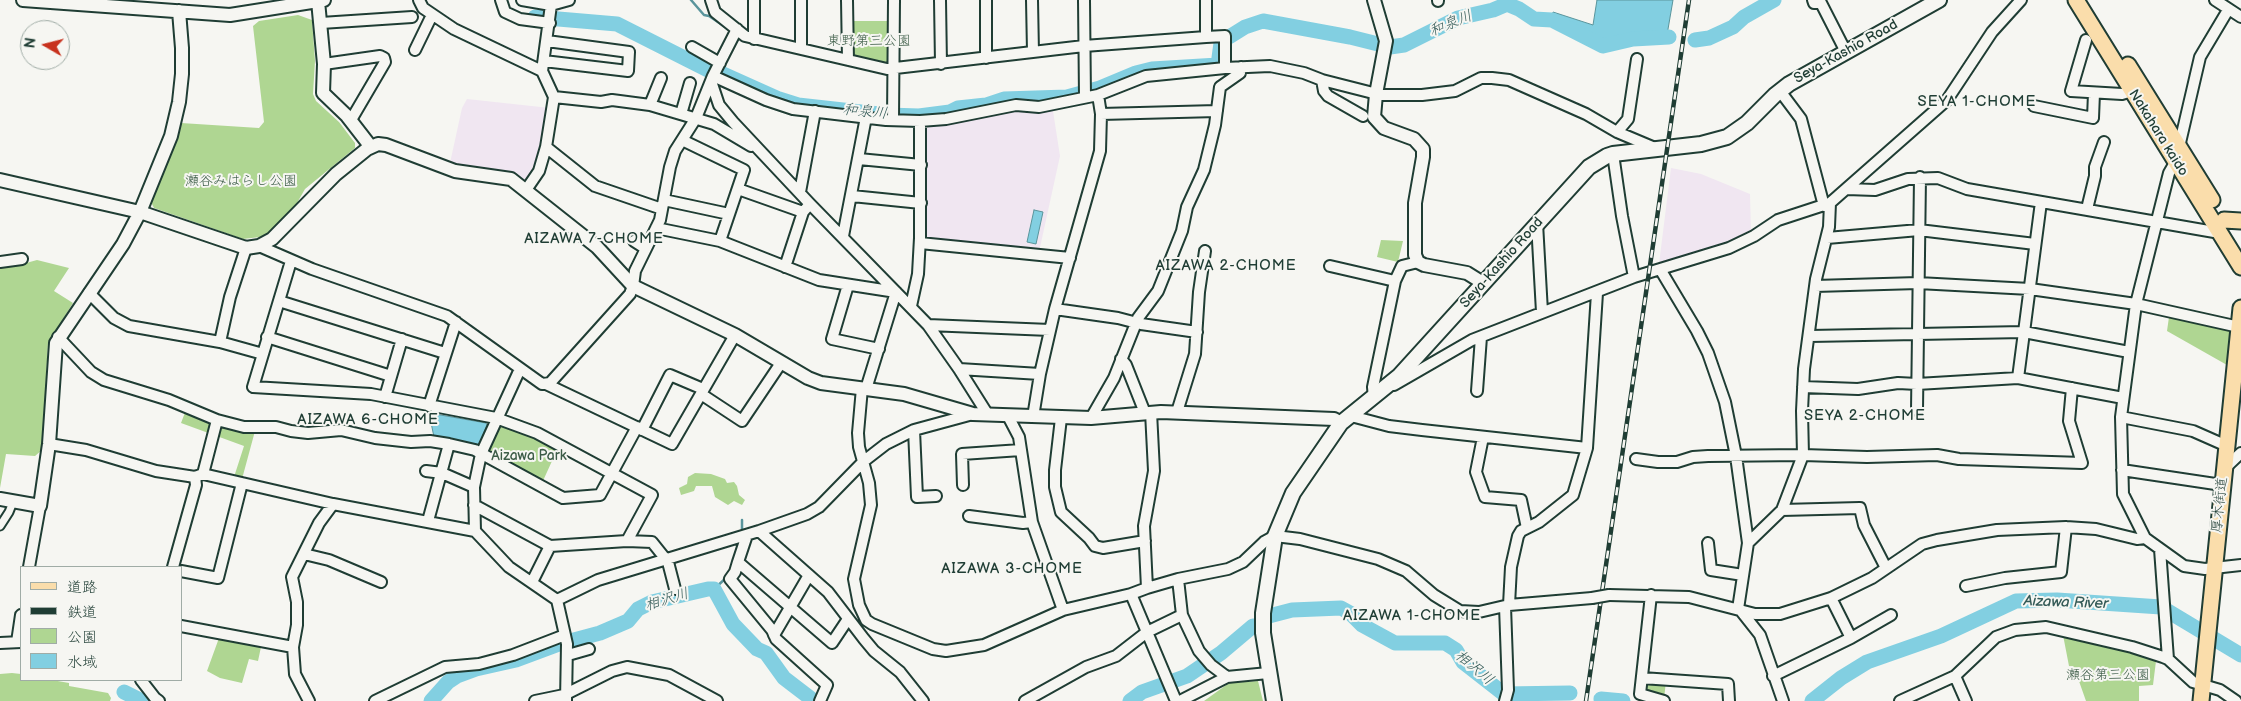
<!DOCTYPE html>
<meta charset="utf-8">
<style>
body{margin:0}
#map{position:relative;width:2241px;height:701px;overflow:hidden;background:#f6f6f2;font-family:"Balsamiq Sans","Klee One",sans-serif}
canvas{display:block}
.legend{position:absolute;left:20px;top:566px;width:162px;height:115px;box-sizing:border-box;background:#f6f6f2;border:1px solid #a0aca6;margin:0;padding:6px 9px;list-style:none;font-size:15px;color:#1f3d34}
.legend li{display:flex;align-items:center;gap:10px;height:25px}
.legend b{width:25px;border:1px solid #a0aca6}
.north{position:absolute;left:20px;top:20px;width:50px;height:50px;box-sizing:border-box;background:#f6f6f2;border:1px solid #a0aca6;border-radius:50%;rotate:278deg;font-size:14px;font-weight:700;line-height:20px;text-align:center;color:#1f3d34}
.north::after{content:'';display:block;margin:auto;width:18px;height:22px;background:#c8321e;clip-path:polygon(50% 0,100% 100%,50% 72%,0 100%)}
</style>
<div id="map">
<canvas width="2241" height="701"></canvas>
<ul class="legend">
<li><b style="height:6px;background:#faddab"></b>道路</li>
<li><b style="height:6px;background:#1f3d34"></b>鉄道</li>
<li><b style="height:14px;background:#afd692"></b>公園</li>
<li><b style="height:14px;background:#82cfe1"></b>水域</li>
</ul>
<div class="north">N</div>
</div>
<script>
const g = document.querySelector('canvas').getContext('2d');
g.lineJoin = 'round';
function fillPath(path, color) {
  g.fillStyle = color;
  g.fill(path, 'evenodd');
}
function poly(rows) {
  const path = new Path2D();
  for (const r of rows) {
    path.moveTo(r[0], r[1]);
    for (let i = 2; i < r.length; i += 2) path.lineTo(r[i], r[i + 1]);
  }
  return path;
}
function strokePath(path, color, width, dash) {
  g.strokeStyle = color;
  g.lineWidth = width;
  g.lineCap = dash ? 'butt' : 'round';
  g.setLineDash(dash || []);
  g.stroke(path);
}
function drawText(font, color, halo, rows, align = 'center') {
  g.font = font + ' "Balsamiq Sans","Klee One",sans-serif';
  g.lineWidth = 4;
  g.setLineDash([]);
  g.textBaseline = 'middle';
  g.strokeStyle = halo;
  g.fillStyle = color;
  for (const [text, x, y, turn = 0] of rows) {
    g.save();
    g.translate(x, y);
    g.rotate((+turn || 0) * Math.PI / 180);
    g.textAlign = isNaN(turn) ? turn : align;
    if (halo) g.strokeText(text, 0, 0);
    g.fillText(text, 0, 0);
    g.restore();
  }
}
fillPath(poly([
 [467,99,550,108,540,151,525,184,452,166,450,163,462,108],
 [1053,111,1060,156,1039,252,926,239,927,123,1009,112],
 [1671,168,1701,174,1750,194,1751,234,1731,243,1659,264]
]), '#f0e6f1');
fillPath(poly([
 [298,15,312,20,315,61,313,94,316,101,339,122,355,143,355,148,305,189,297,203,268,233,260,237,243,239,154,208,151,202,181,123,259,128,264,122,253,26,259,21],
 [851,21,888,21,888,62,885,64,849,56],
 [1381,240,1403,241,1398,262,1377,257],
 [37,260,69,268,54,291,73,303,48,343,42,450,35,456,6,454,0,488,0,267,19,265],
 [2169,317,2230,330,2227,365,2167,331],
 [186,410,255,431,242,479,234,477,244,446,181,423],
 [499,425,527,435,557,450,542,483,488,455],
 [695,473,711,474,725,479,727,483,734,482,737,486,739,495,745,500,742,505,734,501,728,505,715,497,712,486,696,486,694,491,681,495,679,488,687,484,688,477],
 [2063,635,2133,652,2156,661,2153,685,2139,686,2139,701,2086,701,2074,667,2069,666],
 [219,638,261,647,258,661,249,659,242,683,220,678,207,671],
 [12,673,21,674,21,680,52,680,69,683,69,686,108,693,111,698,110,701,0,701,0,674],
 [1643,680,1666,681,1664,699,1642,693],
 [1258,681,1263,701,1204,701,1229,683]
]), '#afd692');
const water = poly([
 [1597,0,1673,0,1667,35,1598,44,1552,20,1553,12,1593,25,1597,0],
 [1034,210,1043,212,1036,244,1027,242,1034,210],
 [429,413,486,423,487,425,478,447,434,437,429,413]
]);
fillPath(water, '#82cfe1');
strokePath(water, '#5a959c', 1);
strokePath(poly([
 [691,0,704,15,709,16,731,31],
 [742,534,742,520],
 [714,589,726,578]
]), '#5a959c', 2.5);
strokePath(poly([
 [535,17,617,24,710,71,721,73,779,99,798,105,888,115,919,116,950,112,958,108,986,105,1004,99,1067,97,1100,88,1136,73,1152,69,1218,65,1221,43],
 [1229,37,1245,27,1263,21,1350,37,1390,47,1404,45,1458,18,1493,10,1507,4,1519,9,1534,19,1552,20,1603,46,1633,39,1669,37],
 [1695,40,1709,38,1733,27,1744,17,1774,0],
 [1269,616,1292,610,1341,608,1350,613,1362,625,1395,643,1445,643,1456,650,1463,662,1504,694,1570,693],
 [124,692,142,701],
 [1601,699,1623,701],
 [431,701,448,682,457,676,476,669,516,660,559,644,600,633,628,621,638,609,652,602,708,589,714,589,733,624,757,649,766,653,784,678,814,701],
 [1130,701,1142,692,1187,676,1221,653,1253,626],
 [1812,701,1841,678,1867,662,1941,636,2016,601,2057,600,2161,607,2241,655]
]), '#82cfe1', 15);
const pedestrian = poly([
 [0,526,9,512,13,502]
]);
const minor = poly([
 [419,0,423,8,454,29,542,71],
 [501,0,505,12,520,19,550,23],
 [522,0,551,5,569,0],
 [711,0,715,12,745,36,887,69,1084,46,1206,37],
 [754,0,754,39],
 [801,0,801,49],
 [847,0,848,60],
 [940,0,941,64],
 [986,0,986,58],
 [1032,0,1033,52],
 [1084,0,1085,97],
 [1206,0,1206,37,1225,36,1225,68],
 [1438,0,1438,1],
 [1813,0,1814,3,1821,3,1846,52],
 [2215,0,2241,17],
 [321,23,412,17],
 [2086,40,2071,91,2122,94,2132,91],
 [692,47,720,63],
 [415,50,432,15],
 [544,61,628,71,629,52,547,41],
 [324,64,380,56,384,58,385,62,351,120],
 [713,76,766,100,793,109,886,120,920,121,946,119,1016,105,1039,107,1098,95,1146,76,1225,68,1270,66,1304,73,1322,80,1381,95,1422,95,1455,91,1481,78,1492,78,1509,80,1586,114,1617,132,1655,148],
 [1322,80,1324,91,1328,96,1363,116],
 [711,81,719,105,733,122,810,204,928,325,959,369,988,415],
 [1780,91,1801,119,1824,206],
 [554,97,601,102,612,100,650,105,714,124,751,146],
 [650,105,661,78],
 [2034,106,2093,118,2094,93],
 [681,114,690,83],
 [1101,114,1217,111],
 [893,120,894,0],
 [1617,132,1628,119,1637,59],
 [682,140,744,170,720,241],
 [546,147,595,186,662,209],
 [2179,147,2200,57,2228,10],
 [1613,154,1622,216,1634,277],
 [859,159,921,165],
 [2176,161,2169,173,2136,304,2121,417,2123,494,2145,538,2184,566,2205,569,2241,565],
 [738,189,803,212,810,204],
 [1847,189,1875,190,1908,179,1938,178,1967,189,2220,233],
 [526,190,539,171,546,147,554,97,542,71,551,5],
 [800,192,815,111],
 [852,196,921,203],
 [664,200,729,214],
 [2087,209,2095,176,2095,167,2104,142],
 [1537,223,1542,312],
 [656,228,720,241,819,280,896,292,866,389],
 [843,236,866,117],
 [1827,238,1919,230,2035,244],
 [634,241,645,248],
 [920,243,1070,258],
 [259,246,312,269,447,316,542,384,550,383,630,294,633,286,635,271,660,220,670,167,675,151,696,118,713,76,737,29],
 [291,261,253,387,371,394,496,418,537,433,652,495,627,541],
 [0,262,22,259],
 [1330,266,1395,281],
 [785,267,803,212],
 [1660,269,1697,331,1708,353,1725,402,1736,456,1748,543],
 [848,285,832,339,879,349],
 [1815,286,1918,283,2030,289,2136,304,2239,327],
 [89,293,114,318,129,326,220,342,263,354],
 [279,301,445,353],
 [911,306,918,274,920,238,920,121],
 [1055,309,1118,318,1141,324,1197,332],
 [928,325,1050,330],
 [1810,336,2024,332,2129,352],
 [58,337,91,372,104,380,169,400,217,420,244,427,276,427,291,431,308,433,341,430,375,438,411,442,430,441,449,444,475,450,563,498,600,495,637,427],
 [267,337,391,376],
 [220,342,230,297,246,248],
 [1121,359,1126,365,1145,413],
 [520,369,481,454,474,487,475,531,509,567,557,600,567,644,566,701],
 [959,369,1040,374],
 [2018,378,2041,202],
 [546,384,672,444,735,335],
 [1394,385,1472,340,1634,277,1729,248,1754,236,1778,220,1830,203,1947,100,1992,32,2021,0],
 [1803,387,1858,389,1898,383,1917,384,2018,378,2123,398],
 [862,388,858,433,859,447,869,483,871,505,854,579,859,605,866,620,872,624,933,649,946,651,984,645,1063,610,1131,594,1147,588,1178,579,1228,569,1243,562,1264,542,1275,536,1300,539,1378,559,1406,571,1434,595,1460,611,1479,612,1509,605,1592,598],
 [1477,391,1481,337],
 [701,394,742,421,781,363],
 [385,397,402,339],
 [1374,398,1373,387,1395,281,1402,266,1418,262],
 [429,406,456,322],
 [1917,410,1920,177],
 [1177,412,1195,354,1199,292,1205,251],
 [1008,416,1019,437,1032,522,1063,610],
 [1351,416,1389,426,1422,430,1587,448],
 [1033,417,1040,374,1055,309,1100,151,1101,114,1098,95],
 [2121,417,2193,431,2227,446],
 [1061,418,1055,470,1055,487,1061,512,1089,538,1095,546,1103,548,1145,541],
 [1091,418,1114,378,1138,318,1158,291,1182,231,1187,207,1204,170,1215,125,1220,87,1240,73,1241,67],
 [642,430,670,375,703,389],
 [914,430,917,497,936,496],
 [1483,437,1476,472,1485,497,1521,500,1527,528],
 [49,444,86,450,156,471,195,477,196,485,173,567],
 [1636,459,1658,462,1677,462,1693,457,1708,456,1803,455,1867,457,1937,455,1959,459,2082,463,2069,421,2072,388],
 [2224,469,2241,453],
 [2122,470,2222,485],
 [426,471,442,473,474,487],
 [203,474,217,420],
 [195,477,203,474,333,504],
 [963,485,962,454,1021,450],
 [474,505,550,546,627,541,652,542,668,562,675,589],
 [1782,510,1860,508,1864,525,1886,568],
 [969,516,1023,523,1032,522],
 [428,521,449,444],
 [759,531,828,592,864,639,874,651,900,672,923,701],
 [1708,543,1711,570,1743,575],
 [2160,549,2168,659],
 [304,554,329,560,381,582],
 [738,562,747,535],
 [29,567,40,506],
 [181,571,218,578,242,483],
 [1178,579,1182,615,1199,651,1211,665,1227,677],
 [532,582,550,546],
 [1966,586,2005,578,2061,572,2066,527],
 [1147,588,1144,526,1154,471,1151,412],
 [1131,594,1176,701],
 [1609,595,1689,597,1755,614,1780,614,1831,598,1872,578,1922,544,1937,540,1997,530,2066,527,2096,529,2137,539,2145,538],
 [1651,595,1640,694,1664,701],
 [1831,598,1851,638],
 [557,600,598,580,759,531,807,514,819,507,864,461,886,444,914,430,973,414],
 [1509,605,1511,567,1518,536,1521,531,1539,522,1573,495,1587,448,1597,293],
 [1505,606,1508,690,1505,701],
 [1738,609,1748,543,1782,510,1803,455,1802,411,1804,369,1816,279,1829,227,1830,203],
 [1741,611,1760,635,1783,701],
 [181,626,293,647],
 [774,635,809,575],
 [17,642,21,615],
 [0,643,21,642],
 [568,655,589,649],
 [1773,676,1851,638,1891,615],
 [1955,676,1966,701],
 [1642,678,1728,684,1729,701],
 [141,680,155,698,159,701],
 [309,701,295,674,293,647,297,625,297,602,292,577,319,523,333,504,475,531],
 [375,701,445,667,479,664,513,655,565,635],
 [535,701,564,695,612,671,627,667,669,675,717,701],
 [820,701,827,685,776,639,772,630,730,579,735,572,738,562,832,643,848,619],
 [1025,701,1086,667,1116,656,1147,632,1182,615],
 [1180,701,1227,677,1268,673],
 [1900,701,1955,676,1996,637,2015,630,2046,627,2132,647,2163,657,2168,659,2193,682,2220,690,2236,701]
]);
const tertiary = poly([
 [23,0,230,15,324,0],
 [1374,0,1386,41,1376,94,1374,117,1384,128,1414,139,1423,149,1423,157,1415,203,1415,255,1418,262,1424,265,1467,273,1483,283],
 [318,1,324,64,323,93,347,116,371,147],
 [0,180,140,212,246,248,259,246,272,239,336,174,367,149,378,144,386,145,455,171,511,179,597,247,633,286,735,335,808,378,821,383,904,394,973,414,1091,418,1161,412,1334,419,1341,423],
 [0,499,40,506,49,444,56,343,123,244,140,212,171,136,179,102,182,74,182,48,179,11]
]);
const secondary = poly([
 [1274,701,1263,633,1263,613,1275,536,1293,493,1341,423,1399,376,1589,167,1607,156,1613,154,1701,144,1727,137,1747,123,1775,95,1789,84,1939,0]
]);
const primary = poly([
 [2076,0,2241,267],
 [2128,65,2212,200],
 [2224,220,2241,221],
 [2201,701,2241,308]
]);
strokePath(pedestrian, '#1f3d34', 11);
strokePath(minor, '#1f3d34', 14);
strokePath(tertiary, '#1f3d34', 16);
strokePath(secondary, '#1f3d34', 18);
strokePath(primary, '#1f3d34', 19);
strokePath(pedestrian, '#f6f6f2', 7);
strokePath(minor, '#f6f6f2', 10);
strokePath(tertiary, '#f6f6f2', 12);
strokePath(secondary, '#f6f6f2', 14);
strokePath(primary, '#faddab', 15);
const rail = poly([
 [1586,701,1689,0]
]);
strokePath(rail, '#1f3d34', 4.5);
strokePath(rail, '#f6f6f2', 2.5, [8]);
const minorBridge = poly([
 [1592,598,1609,595]
]);
strokePath(minorBridge, '#1f3d34', 14, []);
strokePath(minorBridge, '#f6f6f2', 10);
drawText('14px', '#3c5c47', '#f6f6f2', [
 ["東野第三公園",869,41],
 ["瀬谷みはらし公園",241,181],
 ["Aizawa Park",529,456],
 ["瀬谷第三公園",2108,675]
]);
drawText('14px', '#1f3d34', '#f6f6f2', [
 ["Seya-Kashio Road",1846,52,-29],
 ["Nakahara kaido",2158,133,58],
 ["Seya-Kashio Road",1502,263,-48],
 ["厚木街道",2220,505,-84]
]);
drawText('italic 15px', '#335a57', '#f6f6f2', [
 ["和泉川",1451,24,-22],
 ["和泉川",865,112,6],
 ["相沢川",667,600,-17],
 ["Aizawa River",2066,603,2],
 ["相沢川",1474,668,40]
]);
g.letterSpacing = '1px';
drawText('15px', '#1f3d34', '#f6f6f2', [
 ["SEYA 1-CHOME",1977,102],
 ["AIZAWA 7-CHOME",594,239],
 ["AIZAWA 2-CHOME",1226,266],
 ["SEYA 2-CHOME",1865,416],
 ["AIZAWA 6-CHOME",368,420],
 ["AIZAWA 3-CHOME",1012,569],
 ["AIZAWA 1-CHOME",1412,616]
]);
g.letterSpacing = '0px';
</script>
